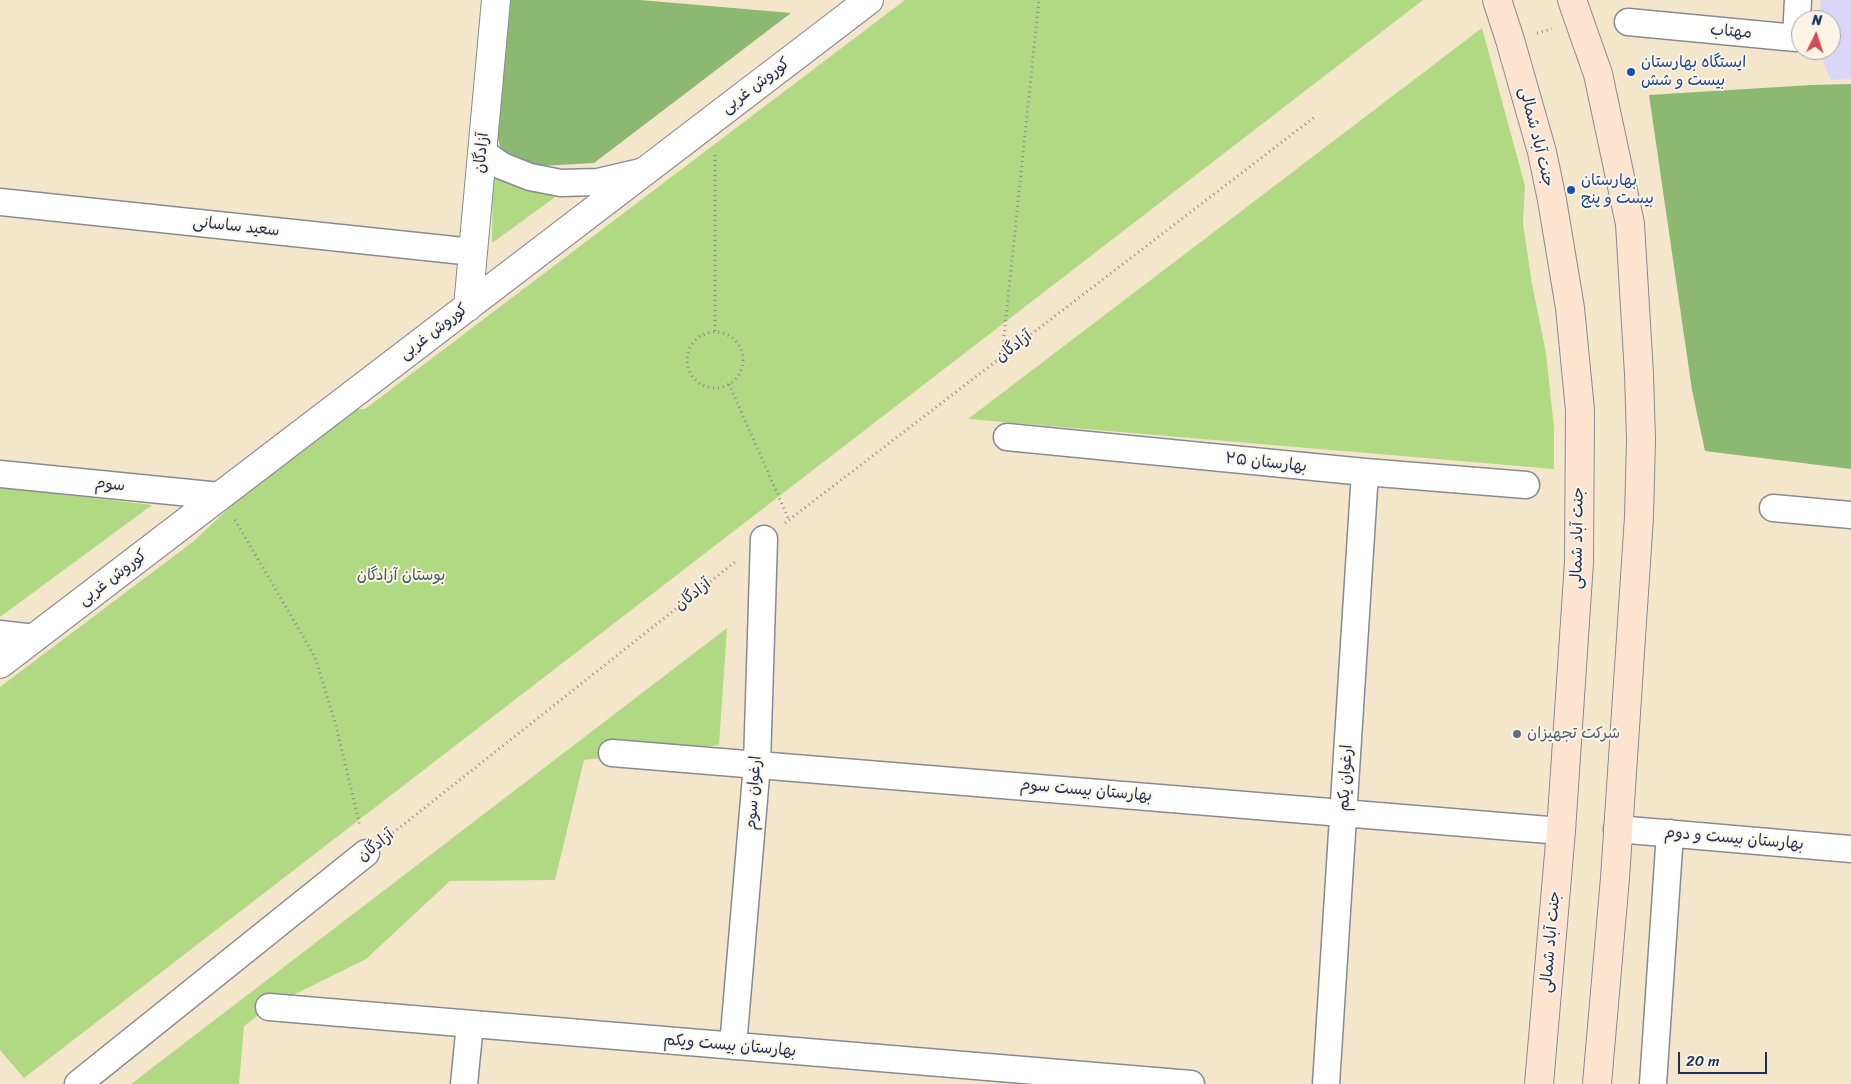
<!DOCTYPE html>
<meta charset="utf-8">
<style>
body{margin:0}
#map{position:relative;width:1851px;height:1084px;overflow:hidden;background:#f4e6cb;font-family:Sriracha,sans-serif}
canvas{display:block}
.north{position:absolute;left:1791px;top:10px;width:50px;height:50px;box-sizing:border-box;background:#fcf5e5;border:1px solid #a2a6af;border-radius:50%;rotate:4deg;font-size:14px;font-weight:700;line-height:20px;text-align:center;color:#1b2f5e}
.north::after{content:'';display:block;margin:auto;width:18px;height:22px;background:#d1495b;clip-path:polygon(50% 0,100% 100%,50% 72%,0 100%)}
.scale{position:absolute;left:1678px;top:1052px;width:89px;height:22px;box-sizing:border-box;border:2px solid #1b2f5e;border-top:0;padding-left:6px;font-size:15px;line-height:18px;white-space:nowrap;color:#1b2f5e;-webkit-text-stroke:4px #fcf5e5;paint-order:stroke}
</style>
<div id="map">
<canvas width="1851" height="1084"></canvas>
<div class="north">N</div>
<div class="scale">20 m</div>
</div>
<script>
const g = document.querySelector('canvas').getContext('2d');
g.lineJoin = 'round';
function fillPath(path, color) {
  g.fillStyle = color;
  g.fill(path, 'evenodd');
}
function poly(rows) {
  const path = new Path2D();
  for (const r of rows) {
    if (r.length === 3) {
      path.moveTo(r[0] + r[2], r[1]);
      path.arc(r[0], r[1], r[2], 0, 2 * Math.PI);
      continue;
    }
    path.moveTo(r[0], r[1]);
    for (let i = 2; i < r.length; i += 2) path.lineTo(r[i], r[i + 1]);
  }
  return path;
}
function strokePath(path, color, width, dash) {
  g.strokeStyle = color;
  g.lineWidth = width;
  g.lineCap = dash ? 'butt' : 'round';
  g.setLineDash(dash || []);
  g.stroke(path);
}
function drawText(font, color, halo, rows, align = 'center') {
  g.font = font + ' Sriracha,"Playpen Sans Arabic",sans-serif';
  g.lineWidth = 4;
  g.setLineDash([]);
  g.textBaseline = 'middle';
  g.strokeStyle = halo;
  g.fillStyle = color;
  for (const [text, x, y, turn = 0] of rows) {
    g.save();
    g.translate(x, y);
    g.rotate((+turn || 0) * Math.PI / 180);
    g.textAlign = isNaN(turn) ? turn : align;
    if (halo) g.strokeText(text, 0, 0);
    g.fillText(text, 0, 0);
    g.restore();
  }
}
fillPath(poly([
 [1821,0,1851,0,1851,79,1831,80,1818,50,1831,50,1831,20,1819,20]
]), '#d9d6f7');
fillPath(poly([
 [905,0,1423,0,24,1078,0,1050,0,687,194,541,332,411,365,409],
 [1482,28,1525,186,1523,224,1532,284,1546,353,1554,428,1554,469,968,419],
 [493,169,569,187,492,243],
 [0,487,152,505,0,617],
 [727,628,719,745,584,760,555,880,450,881,366,959,269,1007,244,1026,239,1084,131,1084]
]), '#b1d883');
fillPath(poly([
 [510,0,640,0,791,13,594,163,542,166,503,158,496,131],
 [1851,84,1851,469,1705,451,1692,390,1649,95,1811,85]
]), '#8cb871');
const minor = poly([
 [1628,22,1796,38,1798,0],
 [482,152,502,166,530,177,561,183,598,182,645,171],
 [0,202,473,252],
 [1007,437,1365,472,1526,485],
 [0,474,220,496],
 [1773,508,1851,515],
 [0,634,35,638],
 [612,753,1561,831],
 [1617,829,1851,849],
 [269,1007,1191,1084],
 [733,1046,757,764,764,539],
 [78,1084,366,853],
 [464,1084,470,1024],
 [1326,1084,1365,472],
 [1653,1084,1670,833]
]);
const tertiary = poly([
 [468,307,496,0],
 [0,664,869,0]
]);
const secondary = poly([
 [1497,0,1510,40,1542,152,1552,200,1570,308,1580,410,1579,562,1561,831,1539,1084],
 [1572,0,1598,74,1630,224,1639,374,1641,440,1639,517,1615,878,1597,1084]
]);
strokePath(minor, '#888a94', 29);
strokePath(tertiary, '#888a94', 30);
strokePath(secondary, '#888a94', 30);
strokePath(poly([
 [1537,33,1552,29],
 [715,155,715,332],
 [715,360,28],
 [1002,356,1039,0],
 [729,384,789,520],
 [235,520,315,657,336,726,360,826],
 [785,523,1316,116],
 [389,836,735,562]
]), '#888a94', 3, [1, 4]);
strokePath(minor, '#fff', 26);
strokePath(tertiary, '#fff', 28);
strokePath(secondary, '#fde4d1', 28);
for (const [x, y, r, color] of [
 [1631,72,5,"#1a4fb4"],
 [1571,190,5,"#1a4fb4"],
 [1517,734,5,"#5c6f8a"]
]) {
  const dot = new Path2D();
  dot.arc(x, y, r, 0, 2 * Math.PI);
  g.fillStyle = color;
  g.fill(dot);
  strokePath(dot, '#fcf5e5', 2);
}
drawText('16px', '#1b2f5e', '#fcf5e5', [
 ["مهتاب",1731,32,5],
 ["کوروش غربی",756,86,-37],
 ["جنت آباد شمالی",1536,137,76],
 ["آزادگان",482,153,-85],
 ["سعید ساسانی",236,227,6],
 ["کوروش غربی",434,332,-37],
 ["آزادگان",1014,347,-37],
 ["بهارستان ۲۵",1266,463,6],
 ["سوم",110,485,6],
 ["جنت آباد شمالی",1578,538,-89],
 ["کوروش غربی",113,578,-37],
 ["آزادگان",693,595,-38],
 ["ارغوان یکم",1346,778,-87],
 ["بهارستان بیست سوم",1086,791,5],
 ["ارغوان سوم",754,793,-86],
 ["بهارستان بیست و دوم",1734,839,5],
 ["آزادگان",376,846,-38],
 ["جنت آباد شمالی",1551,942,-85],
 ["بهارستان بیست ویکم",730,1046,5]
]);
drawText('16px', '#164399', '#fcf5e5', [
 ["ایستگاه بهارستان",1641,63],
 ["بیست و شش",1641,81],
 ["بهارستان",1581,181],
 ["بیست و پنج",1581,199]
], 'left');
drawText('16px', '#405967', '#fcf5e5', [
 ["بوستان آزادگان",401,576]
]);
drawText('16px', '#4e5e75', '#fcf5e5', [
 ["شرکت تجهیزان",1527,734]
], 'left');
</script>
